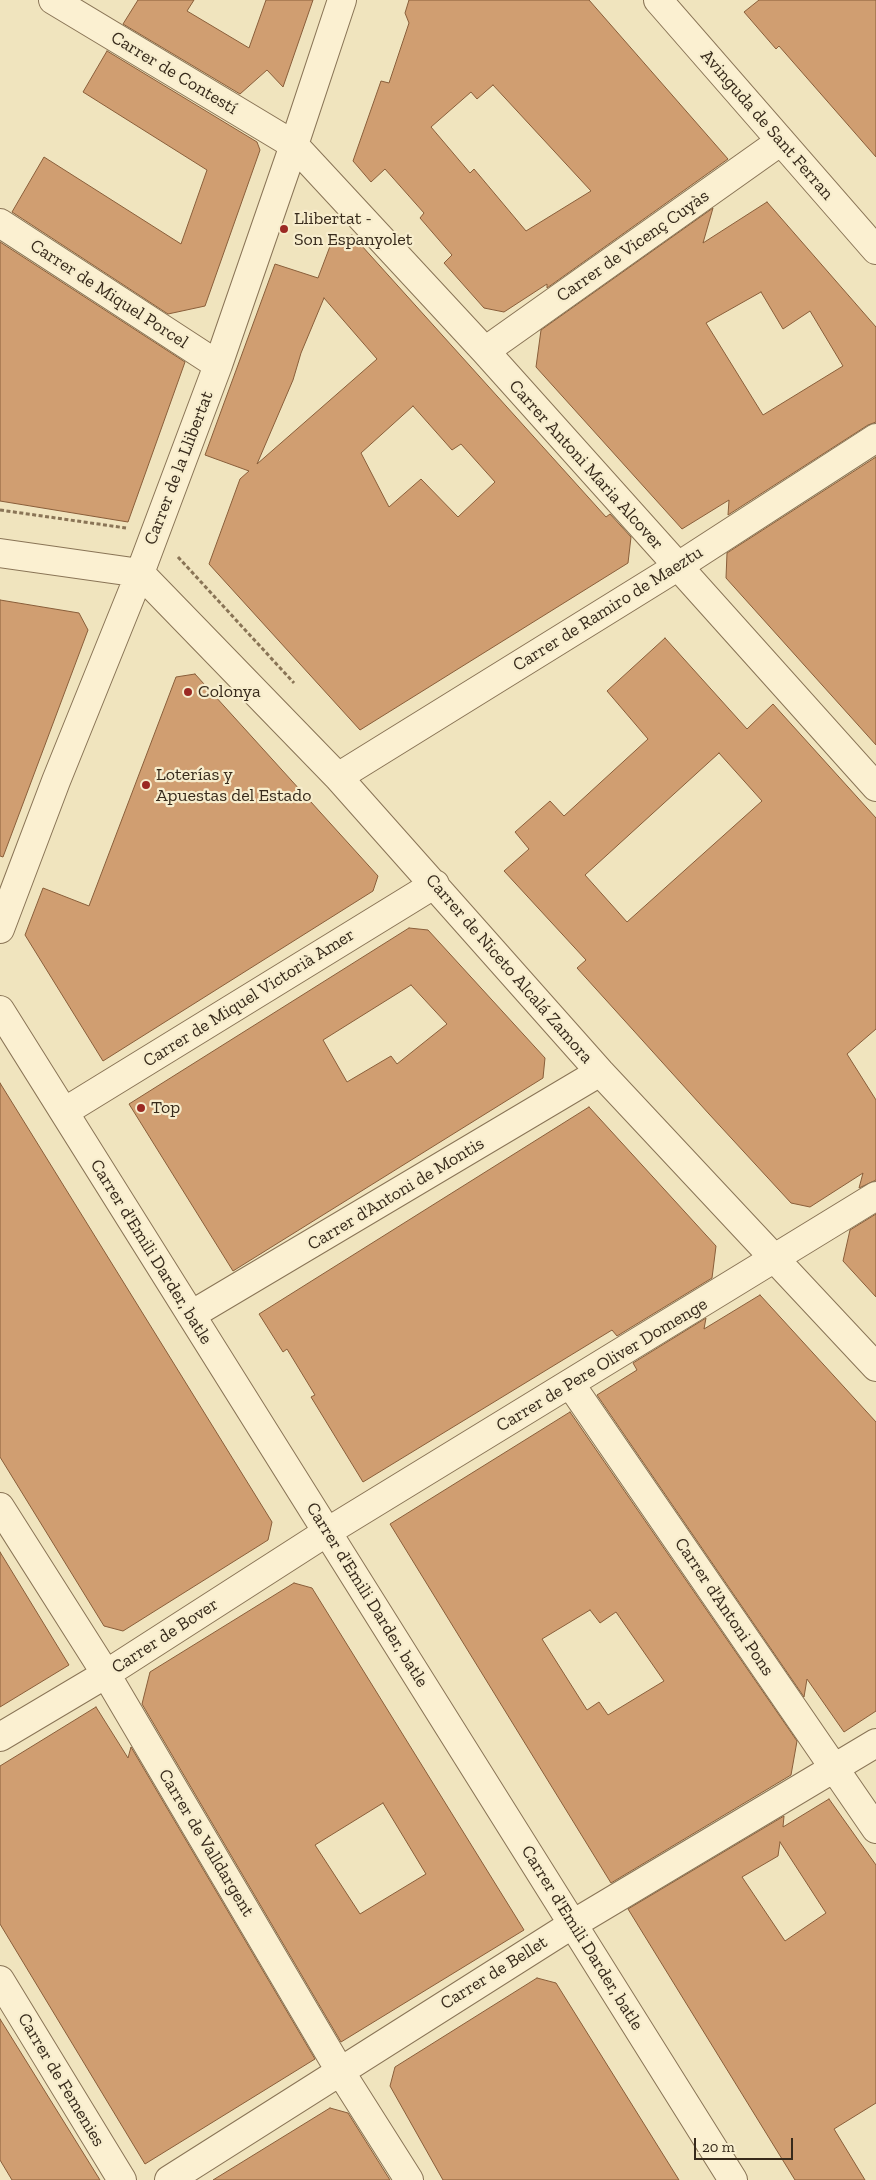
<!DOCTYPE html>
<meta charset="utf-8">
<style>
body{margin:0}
#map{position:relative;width:876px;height:2180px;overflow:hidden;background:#f0e4be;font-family:"Zilla Slab",serif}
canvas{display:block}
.scale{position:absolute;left:694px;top:2138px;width:99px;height:22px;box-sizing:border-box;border:2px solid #372a1b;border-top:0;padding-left:6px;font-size:15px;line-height:18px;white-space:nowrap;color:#372a1b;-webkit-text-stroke:4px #f7edcd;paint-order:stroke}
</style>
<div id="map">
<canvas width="876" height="2180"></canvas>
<div class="scale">20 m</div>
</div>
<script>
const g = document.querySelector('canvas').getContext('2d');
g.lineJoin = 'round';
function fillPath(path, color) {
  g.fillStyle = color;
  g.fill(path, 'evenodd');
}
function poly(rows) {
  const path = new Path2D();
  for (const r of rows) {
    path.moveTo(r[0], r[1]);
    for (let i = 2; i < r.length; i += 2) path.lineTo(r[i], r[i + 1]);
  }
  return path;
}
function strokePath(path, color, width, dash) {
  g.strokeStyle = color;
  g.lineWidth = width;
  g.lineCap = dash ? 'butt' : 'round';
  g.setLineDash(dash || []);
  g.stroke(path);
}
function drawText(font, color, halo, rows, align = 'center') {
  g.font = font + ' "Zilla Slab",serif';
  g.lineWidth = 4.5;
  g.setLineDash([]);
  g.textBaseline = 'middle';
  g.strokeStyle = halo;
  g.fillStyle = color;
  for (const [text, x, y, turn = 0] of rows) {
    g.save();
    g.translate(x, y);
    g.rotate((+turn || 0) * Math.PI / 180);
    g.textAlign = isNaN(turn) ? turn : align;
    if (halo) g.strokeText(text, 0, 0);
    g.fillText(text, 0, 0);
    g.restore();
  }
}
const building = poly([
 [138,0,194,0,187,11,249,48,266,0,313,0,283,87,267,70,240,94,123,24,138,0],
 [409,0,589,0,728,159,547,288,547,284,504,312,484,308,444,263,452,255,420,218,424,213,385,169,371,182,353,161,381,81,389,83,409,23,405,13,409,0],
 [493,85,591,191,526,231,474,169,470,173,431,127,471,92,477,99,493,85],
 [759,0,876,0,876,157,779,46,776,49,744,12,759,0],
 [107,51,257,142,260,150,205,306,168,314,12,212,44,157,181,244,207,170,83,92,107,51],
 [767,202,876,327,876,422,868,425,728,515,729,500,682,529,536,367,541,330,713,208,703,243,767,202],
 [761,292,783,329,810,311,843,366,763,415,706,323,761,292],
 [352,235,606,517,610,514,631,537,628,563,360,730,209,564,240,479,249,471,205,455,275,264,318,278,332,241,352,235],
 [324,298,377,359,257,464,293,380,301,353,324,298],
 [413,406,452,450,461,444,495,482,458,517,421,479,389,507,361,453,413,406],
 [0,242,185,362,128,522,0,501,0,242],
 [876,457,876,745,726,578,727,553,876,457],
 [0,600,79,613,88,630,3,857,0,856,0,600],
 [665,638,747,729,773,704,876,818,876,1029,847,1054,876,1100,876,1180,859,1188,863,1173,810,1207,791,1203,709,1114,577,968,586,960,504,871,529,849,515,832,550,801,564,816,648,739,607,691,665,638],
 [719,753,762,801,627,922,585,875,719,753],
 [195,674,378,876,373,891,103,1061,25,935,43,888,89,906,176,677,195,674],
 [409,928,428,930,545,1058,543,1078,233,1271,129,1104,409,928],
 [411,985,447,1024,397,1064,391,1056,347,1082,323,1040,411,985],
 [0,1083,272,1522,268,1540,123,1631,104,1626,0,1457,0,1083],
 [589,1107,716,1246,712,1278,617,1336,612,1330,363,1482,311,1397,315,1395,287,1349,283,1352,259,1314,589,1107],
 [876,1214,876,1297,843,1261,850,1230,876,1214],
 [760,1295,876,1422,876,1711,844,1732,807,1679,804,1697,597,1395,637,1370,633,1363,706,1318,704,1329,760,1295],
 [570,1412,797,1741,791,1775,611,1883,390,1524,570,1412],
 [590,1610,600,1623,616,1612,664,1681,608,1715,599,1702,587,1710,542,1639,590,1610],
 [0,1552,69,1665,0,1707,0,1552],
 [294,1583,312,1588,524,1930,341,2042,142,1704,150,1672,294,1583],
 [383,1803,426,1874,360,1914,315,1845,383,1803],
 [96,1707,128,1758,131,1747,315,2059,145,2164,0,1924,0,1766,96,1707],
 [829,1799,876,1865,876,2103,834,2129,865,2180,795,2180,628,1909,784,1816,783,1827,829,1799],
 [780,1842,826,1913,785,1941,742,1877,778,1856,780,1842],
 [537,1978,556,1983,679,2180,443,2180,390,2086,395,2067,537,1978],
 [0,2019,100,2180,12,2180,0,2160,0,2019],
 [330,2108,348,2113,390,2180,213,2180,330,2108]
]);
fillPath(building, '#d09e71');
strokePath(building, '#895e3a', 1);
const minor = poly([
 [53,0,294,145,485,351,876,787],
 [658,0,876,250],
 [0,223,218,365],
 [485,351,781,141],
 [0,553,140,573],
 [140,573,338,777,600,1072,876,1367],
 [338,777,677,567,876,438],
 [0,929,56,781,140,573,218,365,294,145,342,0],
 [0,1010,733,2180],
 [64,1112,435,884],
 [191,1315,600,1072],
 [571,1385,876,1829],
 [0,1507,106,1674,340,2071,409,2180],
 [0,1737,106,1674,327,1532,876,1196],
 [0,1980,122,2180],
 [169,2180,573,1924,876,1743]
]);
strokePath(minor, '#897456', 30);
strokePath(poly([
 [0,510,126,528],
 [178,557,294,683]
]), '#897456', 3, [4, 2.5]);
strokePath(minor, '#fbf0d1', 28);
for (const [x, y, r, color] of [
 [284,229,5,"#9b2923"],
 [188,692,5,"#9b2923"],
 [146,785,5,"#9b2923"],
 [141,1108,5,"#9b2923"]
]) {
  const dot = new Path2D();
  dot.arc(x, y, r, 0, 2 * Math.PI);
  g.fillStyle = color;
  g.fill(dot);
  strokePath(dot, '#f7edcd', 2);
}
drawText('18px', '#372a1b', '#f7edcd', [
 ["Carrer de Contestí",174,73,31],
 ["Avinguda de Sant Ferran",767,125,49],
 ["Carrer de Vicenç Cuyàs",633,246,-35],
 ["Carrer de Miquel Porcel",109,294,33],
 ["Carrer Antoni Maria Alcover",586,465,48],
 ["Carrer de la Llibertat",179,468,-69],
 ["Carrer de Ramiro de Maeztu",608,609,-32],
 ["Carrer de Niceto Alcalá Zamora",509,969,49],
 ["Carrer de Miquel Victorià Amer",249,998,-32],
 ["Carrer d'Antoni de Montis",396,1194,-31],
 ["Carrer d'Emili Darder, batle",151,1252,58],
 ["Carrer de Pere Oliver Domenge",602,1365,-31],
 ["Carrer d'Emili Darder, batle",367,1595,58],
 ["Carrer d'Antoni Pons",724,1607,56],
 ["Carrer de Bover",165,1636,-33],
 ["Carrer de Valldargent",206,1843,59],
 ["Carrer d'Emili Darder, batle",582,1938,58],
 ["Carrer de Bellet",494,1973,-32],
 ["Carrer de Femenies",61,2080,59]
]);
drawText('18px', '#372a1b', '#f7edcd', [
 ["Llibertat -",294,219],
 ["Son Espanyolet",294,240],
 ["Colonya",198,692],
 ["Loterías y",156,775],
 ["Apuestas del Estado",156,796],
 ["Top",151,1108]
], 'left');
</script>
